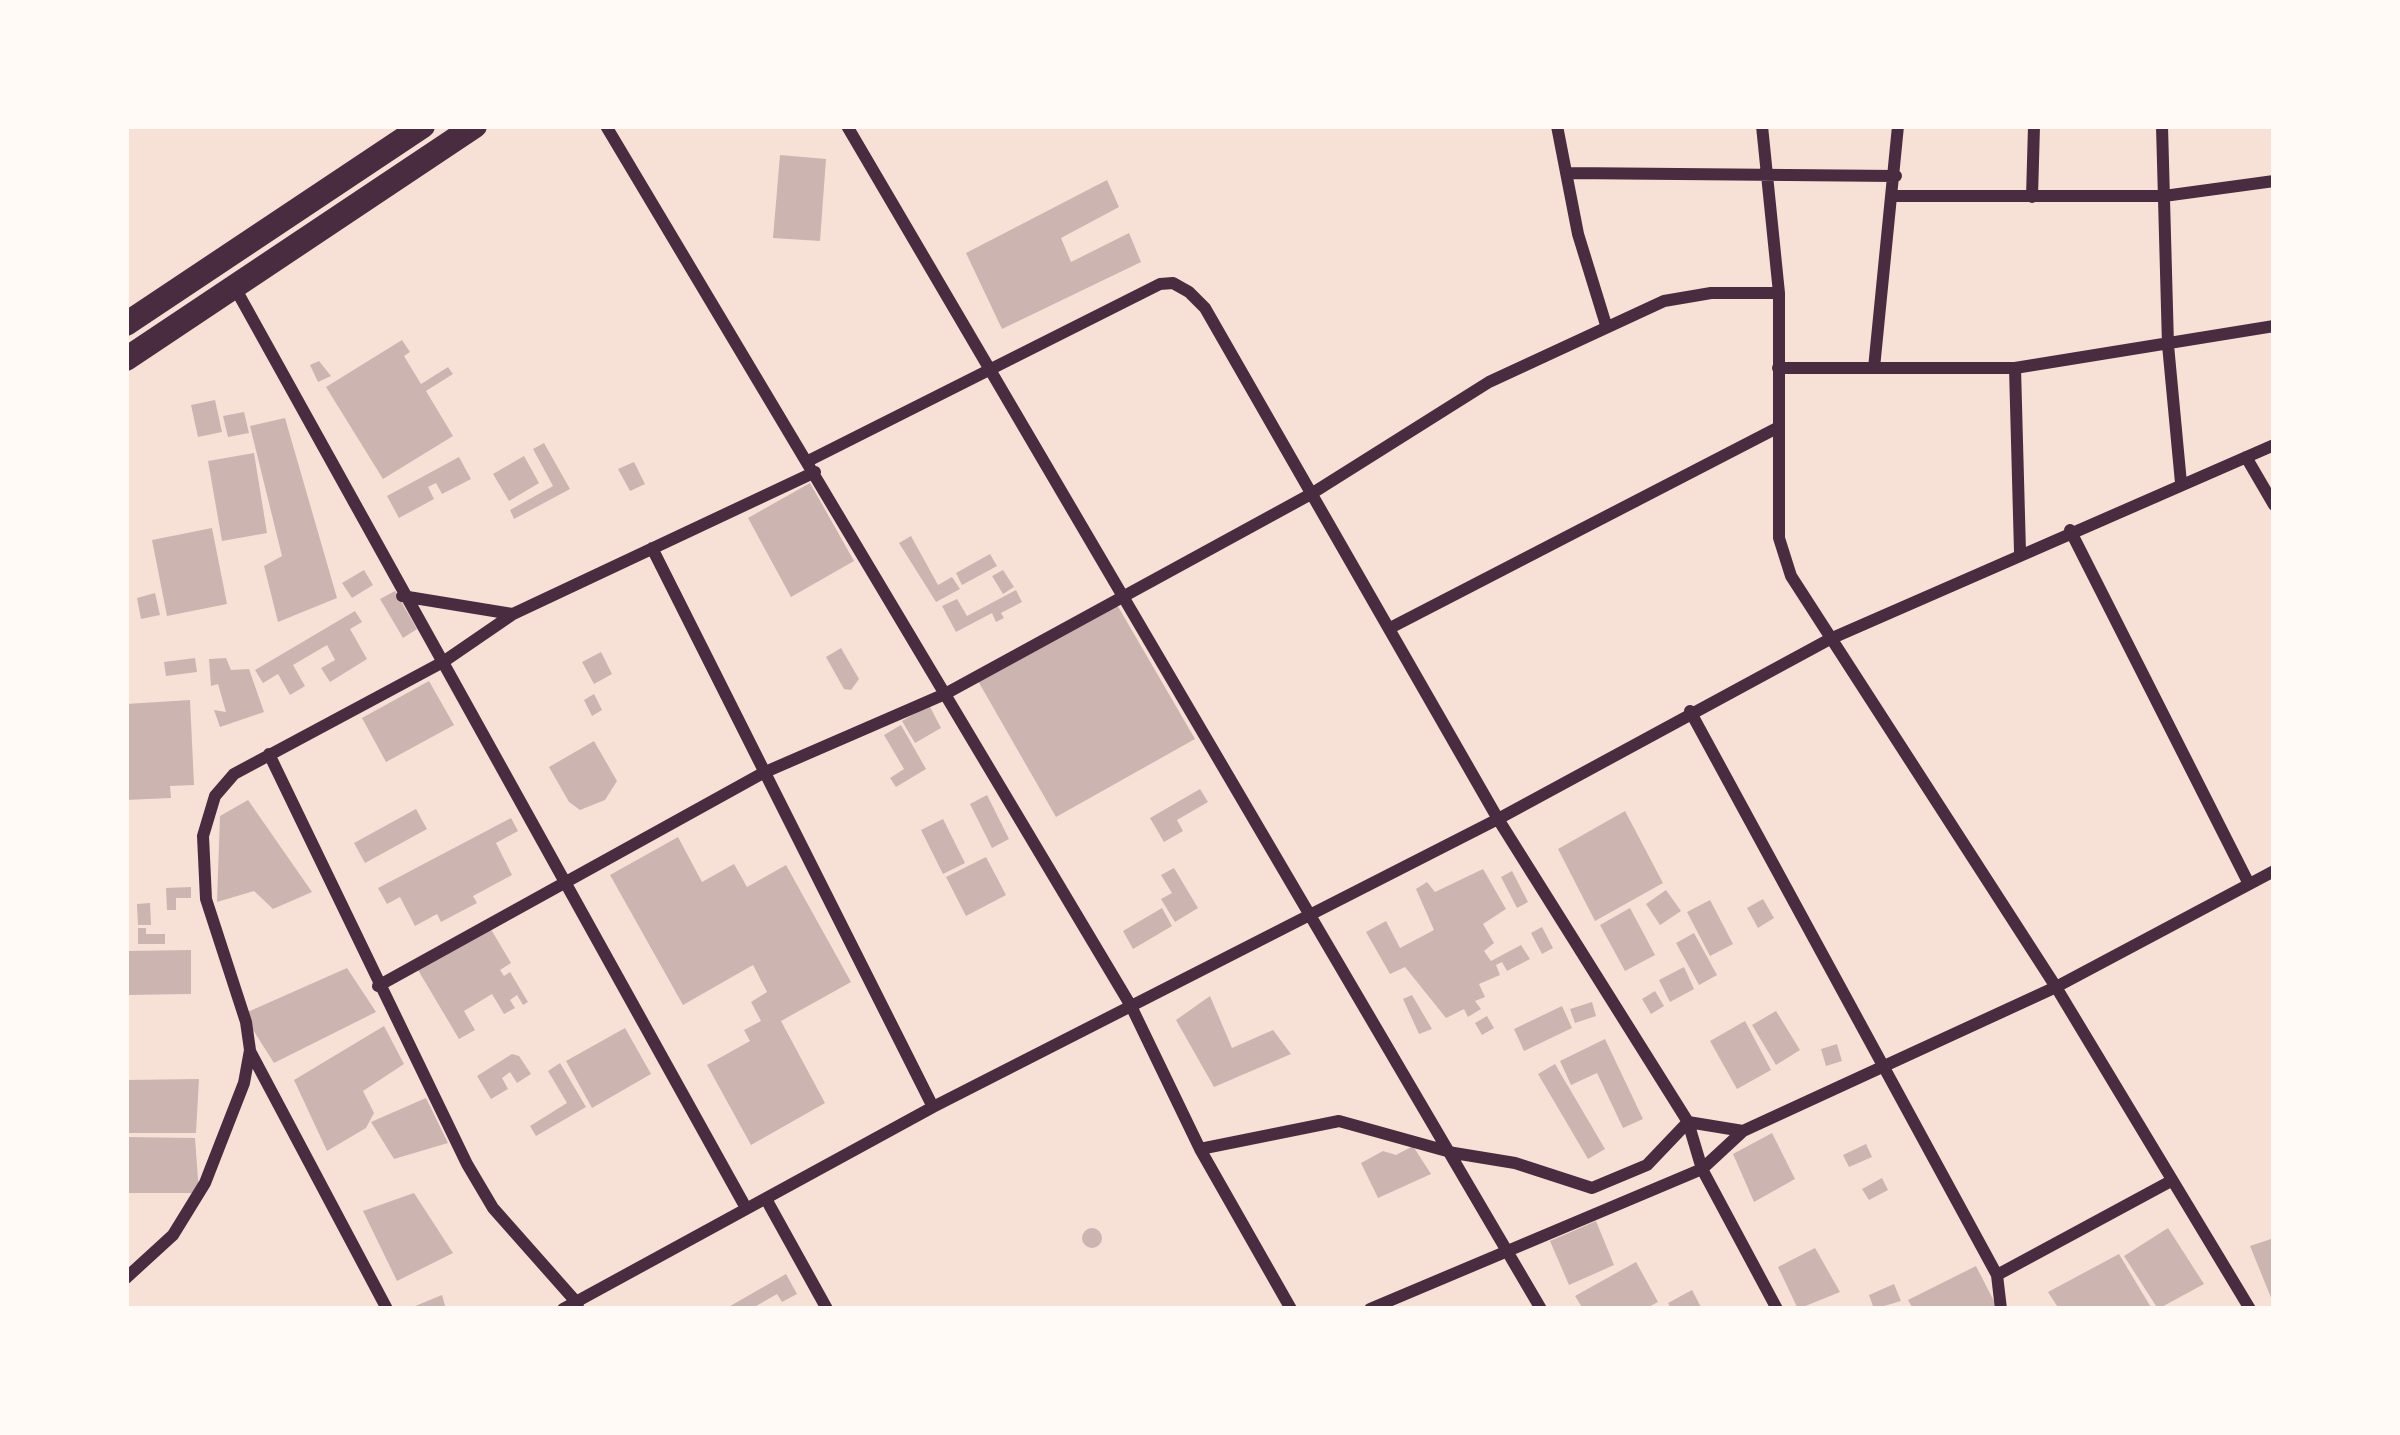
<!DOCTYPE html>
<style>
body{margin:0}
#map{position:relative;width:2400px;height:1435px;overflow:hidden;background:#f7e1d7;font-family:"DM Sans",sans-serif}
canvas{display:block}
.frame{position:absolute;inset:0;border:129px solid #fffaf5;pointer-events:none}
</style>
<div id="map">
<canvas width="2400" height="1435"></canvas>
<div class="frame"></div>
</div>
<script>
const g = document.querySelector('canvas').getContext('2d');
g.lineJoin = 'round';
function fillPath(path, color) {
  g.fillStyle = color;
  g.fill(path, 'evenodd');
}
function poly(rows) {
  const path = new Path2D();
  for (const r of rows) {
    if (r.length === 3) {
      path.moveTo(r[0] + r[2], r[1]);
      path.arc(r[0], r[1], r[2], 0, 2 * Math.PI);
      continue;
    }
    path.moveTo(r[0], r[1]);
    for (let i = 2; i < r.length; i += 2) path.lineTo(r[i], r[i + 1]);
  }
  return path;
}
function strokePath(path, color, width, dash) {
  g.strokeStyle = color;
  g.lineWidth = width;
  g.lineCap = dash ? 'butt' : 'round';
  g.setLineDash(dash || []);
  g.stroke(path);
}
fillPath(poly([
 [780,155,826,159,820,241,773,238],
 [1107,180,1119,207,1061,238,1071,262,1129,233,1141,262,1002,329,966,253],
 [402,340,410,352,404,356,421,384,448,367,453,374,426,391,453,436,383,479,326,387],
 [319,361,331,376,318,382,310,365],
 [215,400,222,432,198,437,191,405],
 [244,412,249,433,228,437,223,416],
 [285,418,337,598,278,622,264,566,282,556,250,426],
 [544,443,570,489,514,519,510,510,553,486,533,449],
 [254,453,267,533,222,541,208,461],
 [524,456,539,483,509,501,493,474],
 [459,457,471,479,442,494,436,483,428,487,434,499,399,518,387,496],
 [634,462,645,484,630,491,618,469],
 [810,483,854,561,791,597,748,518],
 [212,528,227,604,167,616,152,540],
 [911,536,938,585,952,577,960,589,936,602,899,543],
 [990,554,997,566,962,585,956,573],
 [364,570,373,585,352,598,342,583],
 [1003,570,1014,587,1003,594,992,576],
 [1016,590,1022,602,1001,613,1004,618,996,622,992,613,956,632,942,606,957,599,967,616],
 [395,591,417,629,403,638,380,599],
 [155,593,160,615,141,619,137,598],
 [1116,603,1195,739,1056,817,978,681],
 [355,611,362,622,350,629,367,659,330,682,321,668,335,660,327,645,293,665,305,686,290,695,278,674,263,683,255,670],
 [841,648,859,679,851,690,844,689,826,657],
 [601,652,612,674,594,684,582,662],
 [195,658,197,672,166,676,164,662],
 [226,658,231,670,249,669,264,712,220,727,214,710,226,712,218,684,211,686,209,659],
 [429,681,454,725,386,762,362,718],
 [594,694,602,710,592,716,584,700],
 [190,700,194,785,170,786,171,798,126,800,126,704],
 [929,705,941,728,915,743,902,721],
 [901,725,926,769,896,787,890,778,904,769,884,735],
 [594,741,617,781,605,800,580,810,569,802,549,767],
 [1200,789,1208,802,1177,820,1183,831,1164,842,1150,818],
 [987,795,1009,839,992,848,970,804],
 [248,800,312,892,273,909,254,891,217,902,220,816],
 [416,809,427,829,365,863,354,843],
 [1625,811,1663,883,1595,921,1558,849],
 [511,818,518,831,496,843,512,875,473,896,477,903,441,922,437,914,415,926,400,897,387,904,378,888],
 [943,819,965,863,943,874,921,830],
 [678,837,702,882,734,864,747,887,786,865,851,982,781,1021,825,1103,751,1145,707,1065,750,1041,744,1030,761,1021,751,1002,767,992,753,965,683,1005,610,875],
 [986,857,1006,895,966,916,946,877],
 [1174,868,1198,908,1175,922,1161,899,1172,893,1161,875],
 [1483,869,1506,909,1483,924,1494,943,1484,951,1491,961,1521,945,1530,959,1507,971,1502,962,1496,965,1500,975,1479,984,1485,997,1475,1001,1481,1009,1468,1017,1464,1009,1446,1018,1405,967,1390,974,1366,932,1386,921,1400,948,1434,930,1416,889,1427,882,1435,892],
 [1512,871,1528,902,1517,908,1501,877],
 [191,887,191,898,176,898,176,910,167,910,166,888],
 [1666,890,1681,911,1660,925,1646,904],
 [1763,899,1774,918,1758,928,1747,908],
 [1710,900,1733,944,1710,956,1687,912],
 [150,903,151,925,138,925,137,904],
 [1162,908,1172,926,1133,949,1123,931],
 [1630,908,1655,955,1625,971,1600,925],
 [489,926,511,963,500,970,504,976,510,972,528,1002,523,1005,517,995,510,1000,515,1008,504,1014,492,994,464,1011,475,1030,459,1039,418,970],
 [1542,927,1553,948,1542,954,1531,933],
 [138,928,146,928,146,934,165,934,165,944,138,944],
 [1694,933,1717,975,1699,985,1676,943],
 [191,950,191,994,126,995,126,951],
 [1684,967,1694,989,1670,1002,1659,980],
 [347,968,376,1012,274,1063,243,1014],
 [1655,991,1664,1006,1651,1014,1642,999],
 [1412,995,1432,1029,1419,1034,1403,999],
 [1210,996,1232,1048,1273,1030,1291,1054,1214,1087,1176,1020],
 [1592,1002,1596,1016,1575,1023,1570,1009],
 [1562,1006,1572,1028,1524,1051,1514,1029],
 [1776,1011,1800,1050,1776,1065,1752,1025],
 [1487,1016,1494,1028,1482,1035,1475,1023],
 [1745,1021,1771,1070,1737,1089,1710,1041],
 [384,1026,404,1064,363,1091,374,1113,366,1128,327,1151,294,1080],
 [625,1028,651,1074,592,1108,566,1061],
 [1605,1039,1643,1119,1623,1128,1597,1073,1571,1085,1560,1061],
 [1837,1044,1842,1061,1826,1066,1821,1049],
 [512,1054,519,1056,531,1074,517,1083,510,1072,502,1078,508,1089,491,1099,477,1076],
 [560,1063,586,1107,536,1136,530,1126,567,1103,548,1071],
 [1555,1064,1605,1149,1588,1159,1538,1074],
 [199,1079,196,1133,126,1133,126,1080],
 [426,1098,448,1143,394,1159,371,1122],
 [1772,1133,1795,1179,1754,1202,1733,1154],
 [126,1137,195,1138,199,1193,126,1193],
 [1866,1144,1872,1157,1849,1167,1843,1155],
 [1413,1146,1431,1174,1378,1198,1361,1163,1383,1151,1396,1155],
 [1882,1178,1888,1190,1869,1200,1862,1189],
 [414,1193,453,1253,397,1281,363,1211],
 [1596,1221,1614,1265,1569,1285,1550,1241],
 [2168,1228,2204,1284,2158,1309,2124,1256],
 [1092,1238,10],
 [2274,1238,2274,1305,2250,1246],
 [1815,1248,1840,1292,1798,1309,1778,1267],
 [2119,1254,2152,1309,2059,1309,2048,1292],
 [1636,1262,1658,1302,1645,1309,1583,1309,1575,1296],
 [1976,1266,1998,1309,1913,1309,1908,1300],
 [786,1274,797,1294,782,1302,777,1294,751,1309,725,1309],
 [1894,1284,1901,1301,1874,1309,1869,1295],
 [1692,1290,1702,1309,1671,1309,1668,1303],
 [442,1295,446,1309,408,1309]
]), '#ccb4b1');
strokePath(poly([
 [606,126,1131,1006,1200,1149,1291,1309],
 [847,126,1541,1309],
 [1557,126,1578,234,1606,325],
 [1762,126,1779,293,1779,538,1791,576,2056,987,2250,1309],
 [2162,126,2168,345,2181,483],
 [1569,173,1896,176],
 [1895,196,2164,196,2274,181],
 [2032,197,2034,126],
 [234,286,746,1208],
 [1778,368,2015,368,2274,326],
 [1874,368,1898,126],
 [2015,368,2020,552],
 [2246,457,2274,505],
 [808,461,1160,284,1173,283,1189,292,1205,308,1498,819,1688,1122,1702,1169,1777,1309],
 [2070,530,2249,884],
 [652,548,933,1107],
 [402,596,512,614],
 [1392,627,1777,428],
 [1690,711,1997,1275,2001,1309],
 [269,754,467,1164,493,1208,578,1304],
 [378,986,763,773,945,694,1311,494,1489,382,1664,301,1711,293,1779,293],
 [250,1051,387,1309],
 [1200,1149,1339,1121,1454,1153,1515,1163,1592,1188,1647,1165,1688,1122,1743,1131],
 [766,1199,827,1309],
 [1997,1275,2171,1181],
 [126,1278,173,1235,205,1183,244,1083,250,1050,246,1022,206,899,203,836,215,796,234,774,443,662,513,614,815,472],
 [563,1309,933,1107,1498,819,1830,639,2274,445],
 [1370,1309,1702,1169,1743,1131,2056,987,2274,871]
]), '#4a2c40', 12);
strokePath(poly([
 [126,324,423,126],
 [126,359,475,126]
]), '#4a2c40', 24);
</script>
